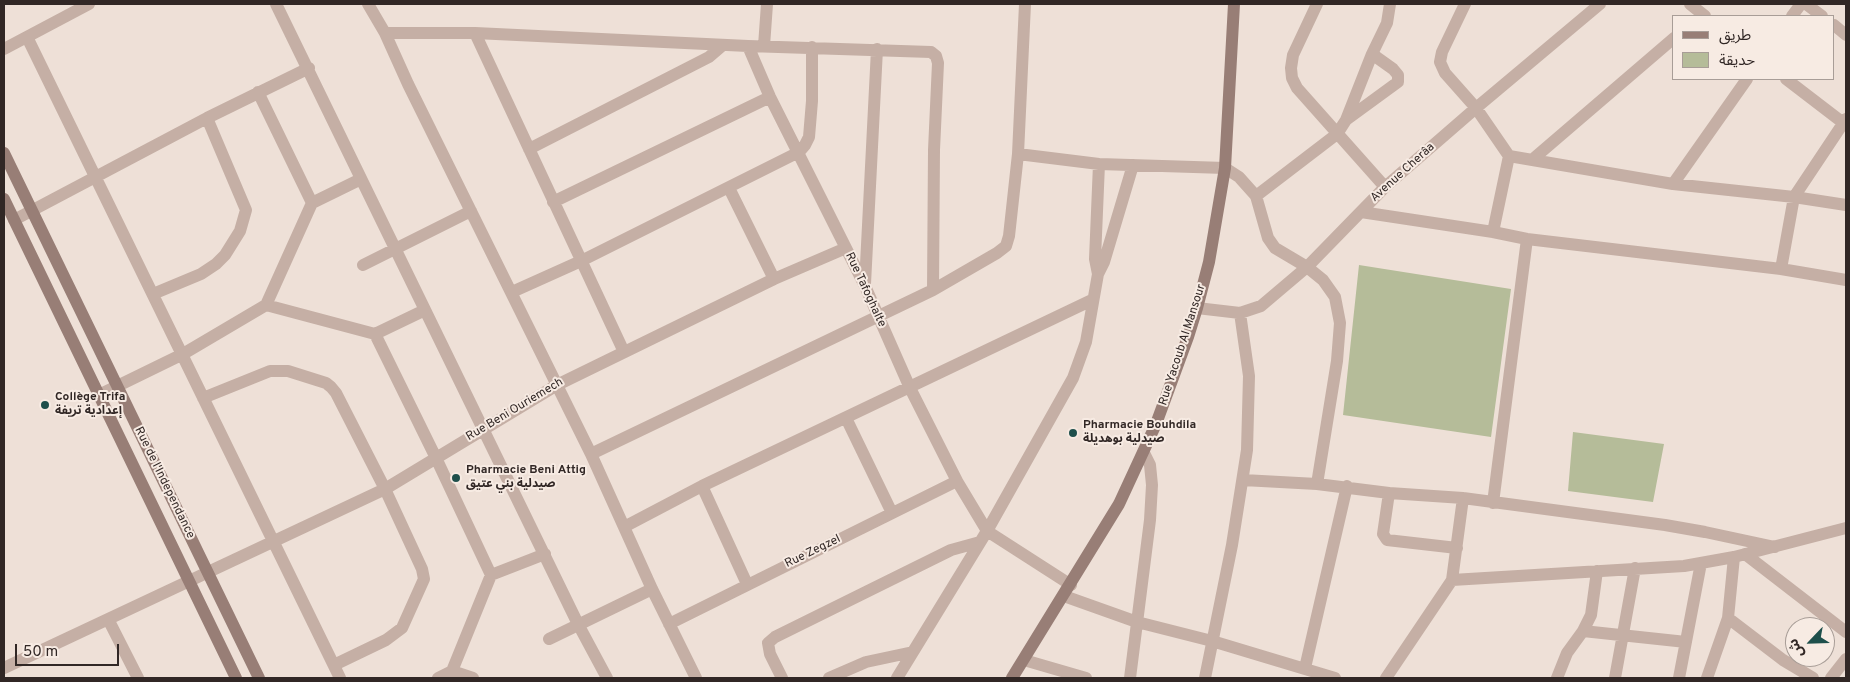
<!DOCTYPE html>
<meta charset="utf-8">
<style>
body{margin:0}
#map{position:relative;width:1850px;height:682px;overflow:hidden;background:#eee0d7;font-family:Overpass,"Noto Sans Arabic",sans-serif}
canvas{display:block}
.frame{position:absolute;inset:0;border:5px solid #312725;pointer-events:none}
.legend{position:absolute;left:1672px;top:15px;width:162px;height:65px;box-sizing:border-box;background:#f7ebe3;border:1px solid #a89d97;margin:0;padding:6px 9px;list-style:none;font-size:15px;color:#312725}
.legend li{display:flex;align-items:center;gap:10px;height:25px}
.legend b{width:25px;border:1px solid #a89d97}
.north{position:absolute;left:1785px;top:617px;width:50px;height:50px;box-sizing:border-box;background:#f7ebe3;border:1px solid #a89d97;border-radius:50%;rotate:246deg;font-size:14px;font-weight:700;line-height:20px;text-align:center;color:#312725}
.north::after{content:'';display:block;margin:auto;width:18px;height:22px;background:#1e4f4b;clip-path:polygon(50% 0,100% 100%,50% 72%,0 100%)}
.scale{position:absolute;left:15px;top:644px;width:104px;height:22px;box-sizing:border-box;border:2px solid #312725;border-top:0;padding-left:6px;font-size:15px;line-height:18px;white-space:nowrap;color:#312725;-webkit-text-stroke:4px #f7ebe3;paint-order:stroke}
</style>
<div id="map">
<canvas width="1850" height="682"></canvas>
<div class="frame"></div>
<ul class="legend">
<li><b style="height:6px;background:#987e76"></b>طريق</li>
<li><b style="height:14px;background:#b5bc99"></b>حديقة</li>
</ul>
<div class="north">ش</div>
<div class="scale">50 m</div>
</div>
<script>
const g = document.querySelector('canvas').getContext('2d');
g.lineJoin = 'round';
function fillPath(path, color) {
  g.fillStyle = color;
  g.fill(path, 'evenodd');
}
function poly(rows) {
  const path = new Path2D();
  for (const r of rows) {
    path.moveTo(r[0], r[1]);
    for (let i = 2; i < r.length; i += 2) path.lineTo(r[i], r[i + 1]);
  }
  return path;
}
function strokePath(path, color, width, dash) {
  g.strokeStyle = color;
  g.lineWidth = width;
  g.lineCap = dash ? 'butt' : 'round';
  g.setLineDash(dash || []);
  g.stroke(path);
}
function drawText(font, color, halo, rows, align = 'center') {
  g.font = font + ' Overpass,"Noto Sans Arabic",sans-serif';
  g.lineWidth = 4;
  g.setLineDash([]);
  g.textBaseline = 'middle';
  g.strokeStyle = halo;
  g.fillStyle = color;
  for (const [text, x, y, turn = 0] of rows) {
    g.save();
    g.translate(x, y);
    g.rotate((+turn || 0) * Math.PI / 180);
    g.textAlign = isNaN(turn) ? turn : align;
    if (halo) g.strokeText(text, 0, 0);
    g.fillText(text, 0, 0);
    g.restore();
  }
}
fillPath(poly([
 [1359,265,1511,289,1491,437,1343,415],
 [1573,432,1664,444,1653,502,1568,491]
]), '#b5bc99');
strokePath(poly([
 [276,4,578,624,607,678],
 [368,4,385,33,408,84,591,454,652,589,696,678],
 [1317,4,1293,55,1291,68,1292,78,1297,88,1385,187],
 [1465,4,1442,52,1440,62,1445,73,1476,108,1509,156,1673,184,1794,197,1846,205],
 [1690,4,1705,16],
 [1806,4,1822,16],
 [1792,16,1801,4],
 [1834,25,1846,35],
 [385,33,475,33,748,46,931,52,936,56,938,63,934,150,933,290],
 [475,33,624,352],
 [27,37,340,678],
 [748,46,770,97,865,286,910,388,957,481,987,531,1071,585],
 [764,46,767,4],
 [4,49,89,4],
 [1786,79,1846,125],
 [258,92,312,203],
 [1346,120,1398,82,1398,75,1393,69,1372,54],
 [529,149,709,57,723,45],
 [1018,154,1099,164,1225,168,1239,177,1256,196,1268,238,1275,248,1307,267,1323,280,1335,297,1340,323,1337,361,1317,484],
 [1533,159,1674,38],
 [361,179,312,203,266,305,375,334,425,310],
 [1673,184,1747,79],
 [729,188,774,279],
 [1256,196,1337,134,1346,120,1372,54,1387,23,1390,4],
 [553,202,770,97],
 [1361,212,1493,232,1527,239,1781,269,1846,280],
 [14,220,207,118,309,68],
 [1493,232,1509,156],
 [363,265,471,211],
 [1781,269,1794,197,1846,119],
 [1098,274,1095,259,1099,164],
 [865,284,877,49],
 [512,292,581,261,799,152,805,145,809,137,812,101,812,47],
 [153,294,201,274,216,264,225,255,240,231,246,210,207,118],
 [1197,308,1240,313,1261,306,1307,267,1385,187,1476,108,1600,4],
 [375,334,436,458,491,575],
 [99,395,183,354,266,305],
 [203,398,270,371,288,371,326,383,331,387,336,393,385,489,422,569,424,579,402,628,386,640,334,665],
 [846,418,892,513],
 [591,454,933,290,997,253,1006,246,1009,236,1018,154,1025,4],
 [1243,480,1317,484,1389,493,1463,498,1665,525,1705,532,1775,547],
 [702,486,747,584],
 [1389,493,1383,534,1387,540,1457,548],
 [1493,503,1527,239],
 [624,527,702,486,1092,300],
 [1745,554,1846,632],
 [1452,580,1684,566,1734,557,1846,528],
 [1064,596,1137,622,1212,641,1335,678],
 [1728,618,1783,660,1813,678],
 [108,619,138,678],
 [669,624,957,481],
 [1583,631,1686,642],
 [549,639,652,589],
 [1024,660,1086,678],
 [4,668,385,489,557,385,774,279,846,248],
 [1305,668,1347,486],
 [438,678,452,671],
 [473,678,452,671,491,575,545,554],
 [782,678,770,654,768,643,775,637,951,550,980,542],
 [829,678,866,662,913,652],
 [897,678,987,531,1073,378,1086,342,1098,274,1104,262,1133,165],
 [1130,678,1150,520,1152,485,1150,465,1144,453],
 [1205,678,1232,545,1247,450,1249,376,1240,313],
 [1386,678,1452,580,1463,498],
 [1557,678,1567,653,1583,631,1591,615,1597,571],
 [1615,678,1635,568],
 [1679,678,1701,563],
 [1707,678,1728,618,1734,557],
 [1831,678,1846,659]
]), '#c5afa5', 12);
strokePath(poly([
 [4,153,259,678],
 [4,199,236,678],
 [1012,678,1119,504,1156,424,1188,337,1197,308,1209,262,1225,168,1234,4]
]), '#987e76', 12);
for (const [x, y, r, color] of [
 [45,405,5,"#1e4f4b"],
 [1073,433,5,"#1e4f4b"],
 [456,478,5,"#1e4f4b"]
]) {
  const dot = new Path2D();
  dot.arc(x, y, r, 0, 2 * Math.PI);
  g.fillStyle = color;
  g.fill(dot);
  strokePath(dot, '#f7ebe3', 2);
}
drawText('12px', '#312725', '#f7ebe3', [
 ["Avenue Cherâa",1403,173,-42],
 ["Rue Tafoghalte",865,290,65],
 ["Rue Yacoub Al Mansour",1183,345,-72],
 ["Rue Beni Ouriemech",515,410,-31],
 ["Rue de l'Independance",164,483,64],
 ["Rue Zegzel",813,552,-26]
]);
drawText('bold 12px', '#312725', '#f7ebe3', [
 ["Collège Trifa",55,398],
 ["إعدادية تريفة",55,412],
 ["Pharmacie Bouhdila",1083,426],
 ["صيدلية بوهديلة",1083,440],
 ["Pharmacie Beni Attig",466,471],
 ["صيدلية بني عتيق",466,485]
], 'left');
</script>
